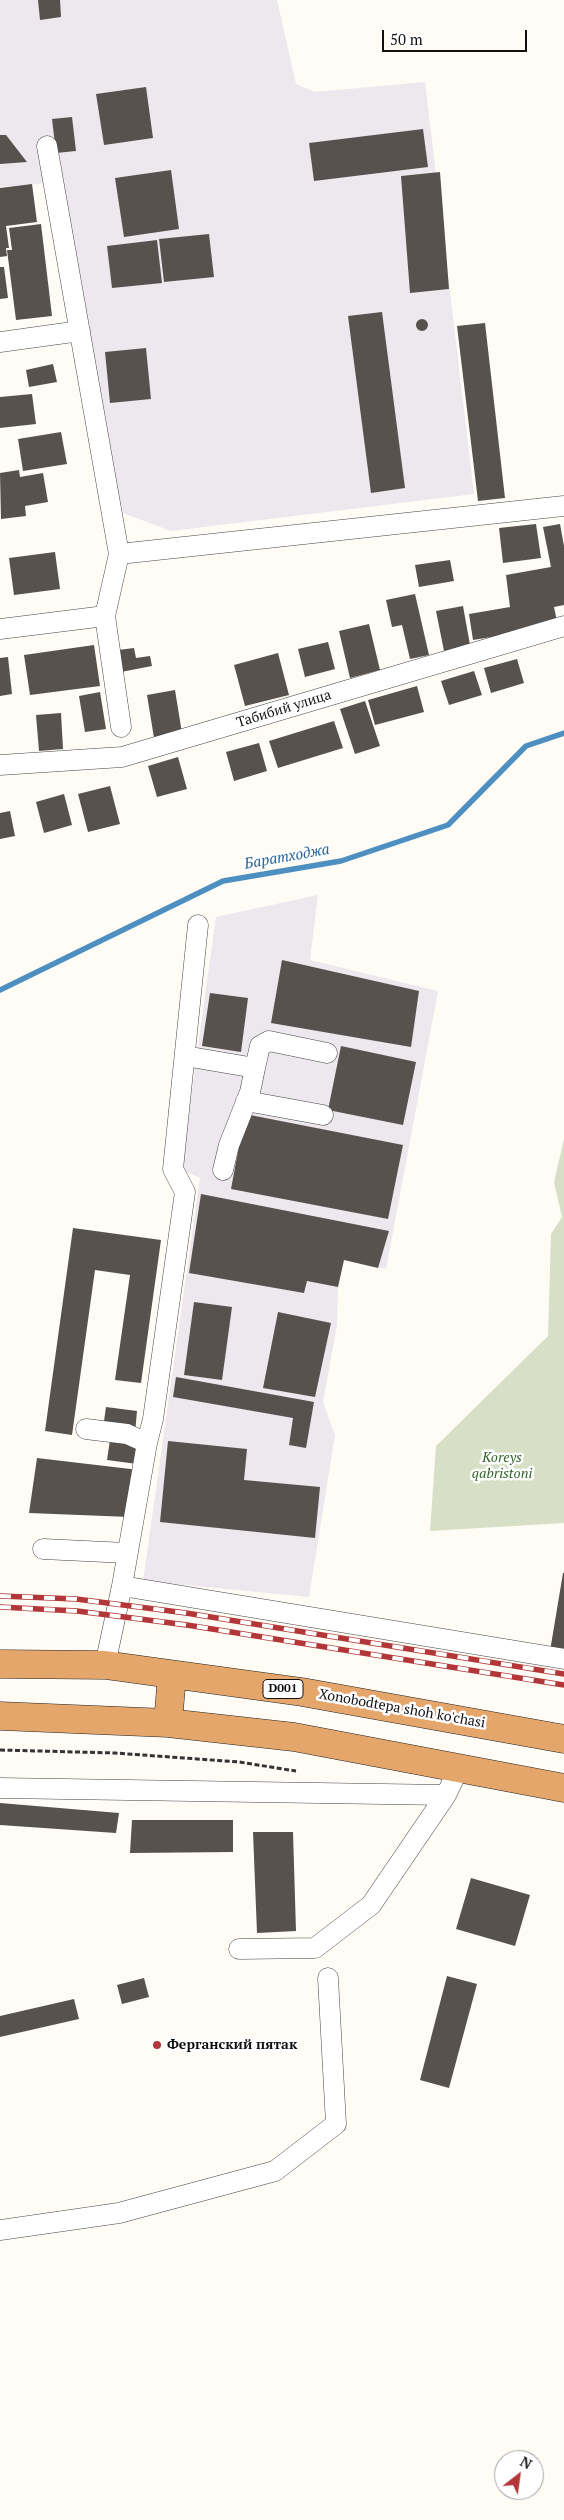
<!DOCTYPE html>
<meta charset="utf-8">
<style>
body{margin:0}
#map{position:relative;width:564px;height:2520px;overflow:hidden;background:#fefcf5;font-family:"PT Serif",serif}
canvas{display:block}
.north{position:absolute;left:494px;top:2450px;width:50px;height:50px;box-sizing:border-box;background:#fff;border:1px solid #a0a0a0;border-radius:50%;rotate:30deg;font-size:14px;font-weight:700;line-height:20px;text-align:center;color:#111}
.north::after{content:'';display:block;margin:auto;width:18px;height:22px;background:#b33639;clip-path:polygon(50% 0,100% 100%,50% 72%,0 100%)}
.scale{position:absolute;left:382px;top:30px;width:145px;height:22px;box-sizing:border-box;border:2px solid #111;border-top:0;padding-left:6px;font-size:15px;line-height:18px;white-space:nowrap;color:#111;-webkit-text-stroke:4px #fff;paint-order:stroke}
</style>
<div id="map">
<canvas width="564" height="2520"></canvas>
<div class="north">N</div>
<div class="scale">50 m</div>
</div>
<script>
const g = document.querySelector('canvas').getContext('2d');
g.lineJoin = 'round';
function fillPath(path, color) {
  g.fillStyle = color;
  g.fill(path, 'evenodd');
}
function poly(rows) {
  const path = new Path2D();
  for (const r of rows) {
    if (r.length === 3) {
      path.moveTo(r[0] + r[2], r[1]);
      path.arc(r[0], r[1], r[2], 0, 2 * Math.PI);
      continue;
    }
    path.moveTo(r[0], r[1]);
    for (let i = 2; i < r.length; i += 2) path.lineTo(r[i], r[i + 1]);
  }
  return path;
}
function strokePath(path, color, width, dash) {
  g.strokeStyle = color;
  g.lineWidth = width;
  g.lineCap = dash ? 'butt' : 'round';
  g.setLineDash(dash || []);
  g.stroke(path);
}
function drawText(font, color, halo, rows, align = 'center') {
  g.font = font + ' "PT Serif",serif';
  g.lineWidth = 5;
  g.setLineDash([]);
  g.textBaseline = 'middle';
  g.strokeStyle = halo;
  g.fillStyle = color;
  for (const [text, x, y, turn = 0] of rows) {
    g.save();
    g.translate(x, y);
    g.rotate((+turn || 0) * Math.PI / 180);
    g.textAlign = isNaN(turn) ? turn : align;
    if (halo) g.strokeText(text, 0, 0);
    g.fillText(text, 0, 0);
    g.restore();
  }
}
fillPath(poly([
 [0,0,277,0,296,84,315,92,425,82,474,494,171,531,123,513,48,183,0,187],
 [318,895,310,960,438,991,386,1269,344,1260,338,1287,337,1325,323,1402,335,1435,309,1597,143,1581,200,1178,181,1169,216,917]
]), '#ede7ee');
fillPath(poly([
 [564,1139,564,1523,430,1531,436,1446,548,1336,551,1234,562,1217,554,1182]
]), '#d7e0c7');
strokePath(poly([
 [0,990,223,881,341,861,448,825,526,746,564,733]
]), '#4d8fc0', 5.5);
fillPath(poly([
 [38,0,60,0,61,17,40,20],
 [146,87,153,138,104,145,96,94],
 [72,117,76,151,56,153,52,119],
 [423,129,428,167,314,181,309,143],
 [0,135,6,135,27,162,0,164],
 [171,170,179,229,124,237,115,178],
 [440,172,449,289,410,293,401,176],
 [32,184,37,222,6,226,9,248,6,248,7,256,0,257,0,188],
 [41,224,52,316,16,320,7,250,12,250,9,228],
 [209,234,214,277,164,282,159,239],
 [157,240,162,283,112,288,107,246],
 [0,267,4,267,8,298,0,299],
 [382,312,405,488,371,493,348,316],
 [422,325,6],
 [485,323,505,498,478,501,457,326],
 [146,348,151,399,110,403,105,352],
 [53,364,57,382,29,387,26,370],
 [32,394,36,424,0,428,0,397],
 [61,432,67,464,23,471,18,439],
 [19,470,20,477,43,473,48,502,25,506,26,516,1,519,0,473],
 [536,524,541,558,503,563,499,528],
 [560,524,564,546,564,605,554,607,558,626,473,640,469,614,510,607,506,575,551,567,543,527],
 [55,552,60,589,14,595,9,558],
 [450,560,454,581,419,587,415,565],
 [415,594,429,655,410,659,402,625,392,627,386,600],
 [463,606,470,645,444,651,436,611],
 [369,624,380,670,350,678,339,631],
 [328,642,335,669,305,677,298,649],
 [94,645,100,686,30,695,24,655],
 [134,648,136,658,150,656,152,666,121,672,118,650],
 [278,653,289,695,245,706,234,665],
 [8,657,12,694,0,696,0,658],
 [517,659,524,683,491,693,484,668],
 [474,671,482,695,449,705,441,681],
 [417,686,424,712,375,725,368,700],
 [175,690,182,733,154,738,147,695],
 [100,692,106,729,85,732,79,696],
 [365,701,380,746,355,754,340,709],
 [61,713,63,749,39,751,36,715],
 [334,721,343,748,278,768,269,741],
 [259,743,267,771,234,781,226,752],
 [178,757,187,789,157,797,148,766],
 [110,786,120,824,88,832,78,794],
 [64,794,72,825,44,833,36,802],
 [10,811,15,836,0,839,0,813],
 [282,960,419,991,411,1047,271,1023],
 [210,993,248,998,241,1052,202,1046],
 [341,1046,416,1062,403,1125,328,1110],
 [245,1114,403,1145,388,1219,231,1189],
 [201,1194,389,1231,378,1268,344,1260,338,1287,307,1281,304,1293,189,1273],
 [73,1228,161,1240,141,1383,115,1380,130,1275,95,1270,72,1435,45,1431],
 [194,1302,232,1307,222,1380,184,1375],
 [278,1312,331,1323,315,1397,263,1388],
 [176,1377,314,1402,306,1448,289,1445,293,1418,173,1397],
 [106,1407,137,1411,135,1433,103,1428],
 [110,1440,140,1444,137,1464,107,1460],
 [168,1441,247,1449,244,1480,320,1487,315,1538,160,1522],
 [37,1458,139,1470,130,1517,29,1513],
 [563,1573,564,1573,564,1654,550,1651],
 [0,1803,119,1813,116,1833,0,1825],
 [132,1820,233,1820,233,1852,130,1853],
 [253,1832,293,1832,296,1931,257,1933],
 [471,1878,530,1895,515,1946,456,1929],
 [447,1976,477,1984,449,2088,420,2080],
 [144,1978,149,1997,122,2004,117,1985],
 [74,1999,79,2019,0,2037,0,2016]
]), '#58524e');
const minor = poly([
 [47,146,119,554,105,616,121,727],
 [0,342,80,331],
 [119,554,564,506],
 [0,629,105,616],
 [0,765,122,757,564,626],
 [185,1056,255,1068,250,1092,229,1145,223,1170],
 [255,1068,260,1046,269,1041,327,1053],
 [246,1101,323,1115],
 [86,1429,127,1434,147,1443,122,1586,564,1659],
 [147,1443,153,1419,185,1192,173,1169,198,925],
 [43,1549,127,1553],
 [105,1665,122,1586],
 [0,1788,446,1795],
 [239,1949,315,1948,371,1905,446,1795,459,1768],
 [0,2230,119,2213,275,2171,336,2124,328,1978]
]);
const highway = poly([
 [0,1664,105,1665,302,1692,564,1739],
 [0,1716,168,1723,294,1737,564,1788],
 [168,1723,172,1675]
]);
strokePath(minor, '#444', 21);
strokePath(highway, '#222', 29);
strokePath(poly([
 [0,1750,115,1753,239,1762,296,1771]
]), '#333', 3, [5, 2.5]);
strokePath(minor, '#fff', 20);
strokePath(highway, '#e5a66c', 28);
const rail = poly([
 [0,1596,76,1599,186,1613,564,1674],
 [0,1607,77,1611,187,1625,564,1685]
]);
strokePath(rail, '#b33639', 5.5);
strokePath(rail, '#fff', 4, [11]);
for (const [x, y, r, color] of [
 [157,2045,5,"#b33639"]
]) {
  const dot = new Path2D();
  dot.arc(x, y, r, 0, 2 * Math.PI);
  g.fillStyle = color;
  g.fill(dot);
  strokePath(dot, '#fff', 2);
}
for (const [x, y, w] of [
 [283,1689,40]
]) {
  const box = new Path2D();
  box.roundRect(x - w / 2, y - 9.5, w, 19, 4);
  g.fillStyle = '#fff';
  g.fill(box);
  strokePath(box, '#111', 1);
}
drawText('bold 12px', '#111', null, [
 ["D001",283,1689]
]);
drawText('14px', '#111', '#fff', [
 ["Табибий улица",284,709,-17],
 ["Xonobodtepa shoh ko'chasi",402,1709,10]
]);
drawText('italic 14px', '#326327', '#fff', [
 ["Koreys",502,1458],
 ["qabristoni",502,1474]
]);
drawText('bold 14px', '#111', '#fff', [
 ["Ферганский пятак",167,2045]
], 'left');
drawText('italic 15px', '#266397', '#fff', [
 ["Баратходжа",287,857,-10]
]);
</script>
